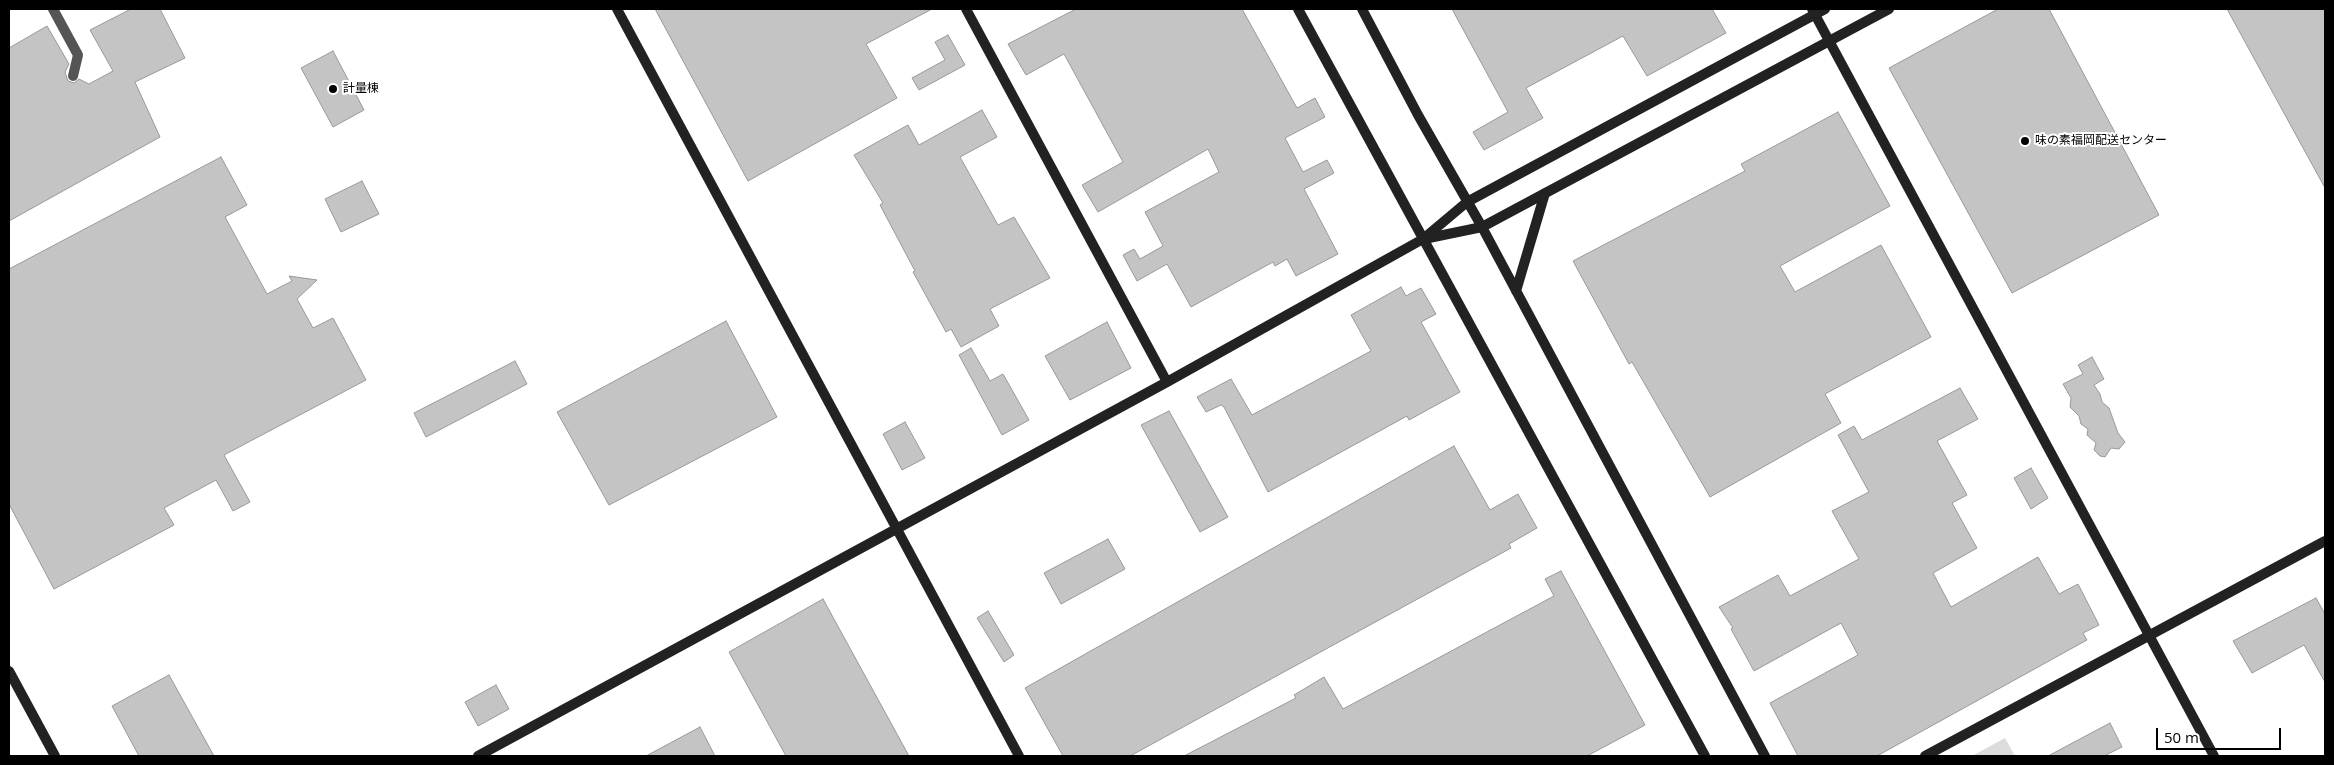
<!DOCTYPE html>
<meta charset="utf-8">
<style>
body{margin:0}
#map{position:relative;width:2334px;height:765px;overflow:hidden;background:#fff;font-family:"Open Sans",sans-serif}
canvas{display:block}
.frame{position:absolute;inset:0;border:10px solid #000;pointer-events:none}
.scale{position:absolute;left:2156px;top:728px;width:125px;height:22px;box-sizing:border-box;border:2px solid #000;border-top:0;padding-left:6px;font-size:15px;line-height:18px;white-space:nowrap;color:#000;-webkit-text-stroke:4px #fff;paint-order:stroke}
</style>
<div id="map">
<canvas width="2334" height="765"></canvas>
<div class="frame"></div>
<div class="scale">50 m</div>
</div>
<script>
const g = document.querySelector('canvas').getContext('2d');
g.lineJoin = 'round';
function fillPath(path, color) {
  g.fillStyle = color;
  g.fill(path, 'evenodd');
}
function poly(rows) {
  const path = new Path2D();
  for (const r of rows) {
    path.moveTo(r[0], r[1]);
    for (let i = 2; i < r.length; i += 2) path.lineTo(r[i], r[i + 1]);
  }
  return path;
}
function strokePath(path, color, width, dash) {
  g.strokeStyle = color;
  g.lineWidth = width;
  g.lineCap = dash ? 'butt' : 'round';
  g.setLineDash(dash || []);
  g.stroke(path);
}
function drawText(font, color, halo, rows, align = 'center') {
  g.font = font + ' "Open Sans","Noto Sans JP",sans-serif';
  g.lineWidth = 4;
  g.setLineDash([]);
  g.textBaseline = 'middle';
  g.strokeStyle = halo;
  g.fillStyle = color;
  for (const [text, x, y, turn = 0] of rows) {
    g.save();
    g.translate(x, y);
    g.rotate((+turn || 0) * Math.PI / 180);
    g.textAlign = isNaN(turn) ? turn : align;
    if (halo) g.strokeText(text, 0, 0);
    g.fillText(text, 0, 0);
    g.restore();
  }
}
fillPath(poly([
 [2005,738,2015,756,1972,756]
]), '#dcdcdc');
const building = poly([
 [131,9,160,9,185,58,135,82,160,137,9,221,9,48,47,26,69,64,65,72,68,81,74,83,79,79,89,84,113,71,90,30,131,9],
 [655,9,932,9,866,44,897,98,748,181,655,9],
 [1076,9,1242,9,1297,108,1315,98,1325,117,1285,138,1303,172,1327,160,1334,173,1304,189,1338,254,1296,276,1287,259,1275,266,1273,262,1191,307,1167,264,1137,281,1123,255,1134,249,1140,259,1163,246,1145,212,1219,172,1208,149,1098,212,1082,185,1123,162,1064,54,1026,75,1008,44,1076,9],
 [1452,9,1712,9,1726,33,1647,76,1623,36,1526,88,1543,118,1484,150,1473,132,1508,112,1452,9],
 [1998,9,2049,9,2159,215,2012,293,1889,68,1998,9],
 [2227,9,2325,9,2325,188,2227,9],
 [948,35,965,65,919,90,912,78,945,60,935,42,948,35],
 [333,51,364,110,333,127,301,68,333,51],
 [982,110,997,137,960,157,998,225,1014,217,1050,278,990,309,999,326,961,347,951,329,946,332,913,272,915,271,880,205,883,203,854,155,908,125,919,145,982,110],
 [1838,112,1890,206,1780,266,1795,292,1881,245,1931,337,1825,394,1841,423,1710,497,1632,362,1629,364,1573,261,1745,171,1741,164,1838,112],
 [221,157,247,205,225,217,267,294,292,281,289,276,317,280,297,299,313,328,333,318,366,380,224,455,250,502,233,511,216,480,164,508,174,525,54,589,9,504,9,269,221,157],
 [362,181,379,214,341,232,325,199,362,181],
 [1401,287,1406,296,1421,288,1436,314,1421,322,1460,392,1409,420,1407,416,1268,492,1224,407,1221,405,1206,412,1197,397,1231,379,1252,415,1371,351,1351,315,1401,287],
 [726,321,777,417,609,505,557,412,726,321],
 [1107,322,1131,368,1070,400,1045,356,1107,322],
 [971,348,990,381,1003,374,1029,420,1002,435,959,355,971,348],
 [2092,357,2104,379,2094,385,2100,394,2102,402,2109,408,2118,433,2125,442,2119,449,2111,448,2105,457,2100,456,2094,450,2096,443,2087,435,2088,429,2081,424,2079,416,2070,407,2071,398,2063,384,2083,374,2078,365,2092,357],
 [515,361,527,384,426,437,414,413,515,361],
 [1960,388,1978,419,1937,441,1967,495,1952,503,1977,548,1933,573,1951,607,2038,557,2059,594,2078,584,2099,625,2083,633,2087,640,1877,756,1798,756,1770,703,1858,655,1841,623,1754,671,1731,629,1733,628,1719,607,1778,575,1790,596,1859,559,1832,511,1869,492,1838,435,1854,426,1862,440,1960,388],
 [1169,411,1228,517,1200,532,1141,425,1169,411],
 [905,422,925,458,902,470,883,434,905,422],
 [1454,446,1490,510,1518,494,1537,528,1509,544,1511,548,1130,756,1063,756,1025,688,1454,446],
 [2031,468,2048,498,2031,509,2014,478,2031,468],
 [1108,539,1125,569,1061,604,1044,573,1108,539],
 [1561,571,1645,725,1587,756,1184,756,1296,698,1294,695,1324,677,1343,709,1554,596,1545,579,1561,571],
 [2316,598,2325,614,2325,682,2304,645,2252,673,2233,641,2316,598],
 [823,599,909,756,786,756,729,652,823,599],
 [988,611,1014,655,1004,662,977,618,988,611],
 [169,675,214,756,139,756,112,706,169,675],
 [496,685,509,709,478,726,465,702,496,685],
 [2110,723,2122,747,2104,756,2048,756,2110,723],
 [700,727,715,756,646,756,700,727]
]);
fillPath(building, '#c4c4c4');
strokePath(building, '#999', 1);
strokePath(poly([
 [53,9,78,55,73,76]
]), '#555', 10);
strokePath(poly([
 [617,9,1019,756],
 [966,9,1167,382],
 [1298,9,1705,756],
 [1362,9,1418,115,1482,227,1765,756],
 [1812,9,2214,756],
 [1424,239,1482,227,1889,9],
 [1516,291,1545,193],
 [9,671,55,756],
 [478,756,1167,382,1423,239,1467,202,1825,9],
 [1925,756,2325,541]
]), '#222', 10);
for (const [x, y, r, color] of [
 [333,89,5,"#000"],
 [2025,141,5,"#000"]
]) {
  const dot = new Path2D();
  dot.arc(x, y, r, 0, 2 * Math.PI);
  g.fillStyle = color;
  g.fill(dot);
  strokePath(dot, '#fff', 2);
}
drawText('12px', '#000', '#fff', [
 ["計量棟",343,89],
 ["味の素福岡配送センター",2035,141]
], 'left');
</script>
